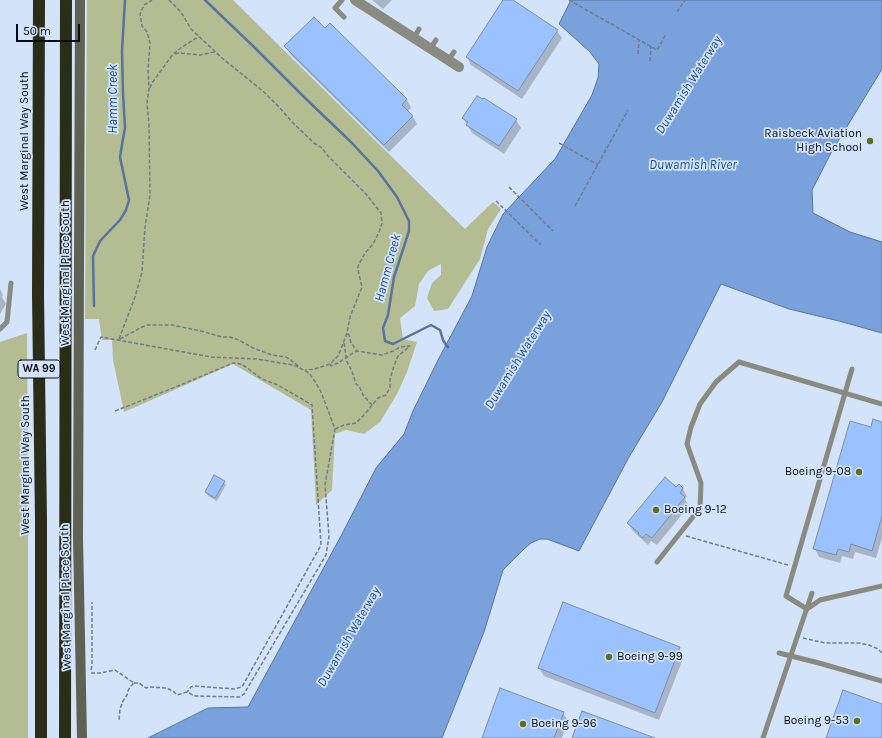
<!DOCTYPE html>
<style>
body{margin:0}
#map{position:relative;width:882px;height:738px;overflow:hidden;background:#d3e3fa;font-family:Karla,sans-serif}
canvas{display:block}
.scale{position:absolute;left:16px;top:24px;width:64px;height:18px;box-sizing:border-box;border:2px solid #070c14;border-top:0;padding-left:5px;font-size:12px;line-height:14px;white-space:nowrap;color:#070c14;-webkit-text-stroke:3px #d3e3fa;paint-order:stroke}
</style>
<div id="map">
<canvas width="882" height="738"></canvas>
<div class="scale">50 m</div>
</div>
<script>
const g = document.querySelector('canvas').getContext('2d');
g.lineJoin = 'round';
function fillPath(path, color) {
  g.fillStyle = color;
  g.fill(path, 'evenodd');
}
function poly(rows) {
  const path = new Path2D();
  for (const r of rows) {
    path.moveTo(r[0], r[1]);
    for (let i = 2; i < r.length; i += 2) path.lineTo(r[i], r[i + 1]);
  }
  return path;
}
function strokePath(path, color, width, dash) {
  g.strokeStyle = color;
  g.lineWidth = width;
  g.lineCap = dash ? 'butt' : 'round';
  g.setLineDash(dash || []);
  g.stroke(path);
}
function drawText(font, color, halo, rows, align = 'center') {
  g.font = font + ' Karla,sans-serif';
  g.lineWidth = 3.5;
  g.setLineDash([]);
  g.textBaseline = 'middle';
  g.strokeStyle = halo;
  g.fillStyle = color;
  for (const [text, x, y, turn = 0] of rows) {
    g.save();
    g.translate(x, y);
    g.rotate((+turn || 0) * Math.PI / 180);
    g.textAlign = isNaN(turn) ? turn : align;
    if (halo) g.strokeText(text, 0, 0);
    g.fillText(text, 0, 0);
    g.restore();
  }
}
fillPath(poly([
 [87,0,233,0,465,229,493,202,501,209,488,229,480,259,448,309,434,311,427,298,432,283,441,275,441,264,428,271,419,284,415,306,400,318,403,339,417,342,407,372,397,394,380,422,364,434,346,430,335,434,332,490,316,505,311,410,233,364,124,412,113,360,112,340,102,340,99,319,85,319],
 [27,333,28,522,28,738,0,738,0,342]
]), '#b4bd92');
const water = poly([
 [571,0,882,0,882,69,831,153,812,190,813,213,850,232,882,242,882,333,839,321,789,309,721,284,662,402,629,457,579,551,547,539,540,539,531,543,524,549,503,570,484,632,442,738,148,738,208,708,248,707,341,536,376,468,404,434,413,411,438,360,472,296,487,247,503,214,555,159,592,95,598,78,599,64,590,52,559,24,571,0]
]);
fillPath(water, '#79a1db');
strokePath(water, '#57749f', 1);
fillPath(poly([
 [372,0,392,0,383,9],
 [504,0,511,0,557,31,562,38,522,99,471,65,467,57],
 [330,24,407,100,411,108,407,112,413,117,417,124,389,152,290,54,286,46,325,29],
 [485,99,516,120,521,128,504,154,472,133,463,118],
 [0,289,3,295,2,297,6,304,0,314],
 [882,423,882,538,876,558,855,552,853,559,842,556,840,563,819,557,815,549,872,429],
 [224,482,226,485,217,501,208,496,206,492],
 [679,486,683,489,687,497,685,499,689,506,657,545,651,541,648,545,633,531,628,523,677,488],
 [679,648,684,656,659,720,544,676,539,668],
 [563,713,568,721,562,738,483,738]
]), '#0003');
strokePath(poly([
 [205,0,254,47,305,98,351,142,378,171,397,197,409,221,409,231,394,277,388,315,383,328,385,341,393,344,431,325,440,330,443,340,446,345,448,347],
 [94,306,93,256,100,241,120,220,126,210,129,200,120,157,125,127,123,93,122,51,125,0]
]), '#57749f', 2.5);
const building = poly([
 [503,0,513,0,558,30,518,91,466,57,503,0],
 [314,17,325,28,330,23,407,99,402,105,413,116,384,145,284,46,314,17],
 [477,96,483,99,484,98,517,119,499,146,466,125,468,122,462,118,477,96],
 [873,419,882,422,882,516,872,551,851,544,849,552,838,549,836,555,813,549,850,421,871,427,873,419],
 [214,475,225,481,215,498,205,492,214,475],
 [665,477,676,487,679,484,683,488,680,493,685,497,652,538,646,534,643,538,638,534,639,533,627,523,665,477],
 [563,602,680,647,655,713,538,668,563,602],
 [500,688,564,712,554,738,482,738,500,688],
 [843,690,882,704,882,738,826,738,843,690],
 [582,711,655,738,572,738,582,711]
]);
fillPath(building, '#99c2fe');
strokePath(building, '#7f8ea3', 1);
strokePath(poly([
 [169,0,181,12,191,29,222,58,264,92,280,108,292,122,314,143,322,148,327,155,366,194,381,213,382,223,379,232,373,244,365,253,358,266,358,270,362,287,350,317,347,333,341,349,338,356,330,364,315,369,305,370],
 [569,0,657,50,666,34],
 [677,12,685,0],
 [175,54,179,53,200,55,215,52],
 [638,54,639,40],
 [650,61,651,46],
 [150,88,152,83,173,54,181,48,199,36],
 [559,143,598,165],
 [509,187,553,231],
 [496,201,541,245],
 [575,206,628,110],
 [119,339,135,297,142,272,145,227,150,195,149,125,147,103,149,89,148,69,150,43,147,32,142,26,140,14,144,5,152,0],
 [120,339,140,328,147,325,172,325,201,331,222,337,230,337,239,340,253,348,272,355,286,357,300,367],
 [344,343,347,362,352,371,356,384,359,386,363,395,372,405],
 [95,350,101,337,211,357,257,359,293,365,298,367,309,373,316,383,321,392,335,429,325,485,329,536,326,555,244,694,240,697,195,696,187,692,177,695,174,692,167,688,149,687,146,688,139,683,134,683],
 [330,364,331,366,338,363,353,353,357,351],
 [115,411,178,386,233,363,237,363,243,365,262,379,278,385,312,405,321,545,242,687,234,689,194,686,191,687,187,692],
 [335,429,344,425,356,423,364,415,378,398,386,395,390,387,390,379,394,366,398,356,410,346,400,347,393,351,382,355,357,351,351,343,349,335,347,333],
 [686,536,788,565],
 [803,638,825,643,859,643,869,645,878,649,882,653],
 [91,670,92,665,92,602],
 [91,673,100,673,115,670,134,683,130,687,128,691,127,695,123,701,120,709,119,720]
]), '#717c8c', 1.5, [4, 2]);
strokePath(poly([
 [342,0,335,8,344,17],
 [414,38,419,29],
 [430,49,436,40],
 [448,60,454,52],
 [0,329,7,322,11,283],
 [657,562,700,508,701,483,687,444,691,427,700,404,716,382,739,362,882,404],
 [807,609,786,596,852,369],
 [807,609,820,600,882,586],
 [779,653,819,663,882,681],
 [763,738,812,593]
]), '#898b80', 5);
strokePath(poly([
 [355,0,459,67]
]), '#898b80', 10);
strokePath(poly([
 [80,0,78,538,82,738]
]), '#5f6253', 10);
strokePath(poly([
 [39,0,38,295,41,521,41,738],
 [65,738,66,0]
]), '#2a2e19', 12);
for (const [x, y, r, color] of [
 [870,141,4,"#636f18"],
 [859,472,4,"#636f18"],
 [656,510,4,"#636f18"],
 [609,657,4,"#636f18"],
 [857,721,4,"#636f18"],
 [523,724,4,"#636f18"]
]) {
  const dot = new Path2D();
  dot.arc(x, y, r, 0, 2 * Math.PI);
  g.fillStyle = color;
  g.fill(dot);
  strokePath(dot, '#d3e3fa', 1.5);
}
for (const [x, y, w] of [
 [39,369,42]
]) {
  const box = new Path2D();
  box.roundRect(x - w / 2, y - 9, w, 18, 3);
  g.fillStyle = '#d3e3fa';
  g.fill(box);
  strokePath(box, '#070c14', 1);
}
drawText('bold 11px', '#070c14', null, [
 ["WA 99",39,369]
]);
drawText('12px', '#070c14', '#d3e3fa', [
 ["Raisbeck Aviation",862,134],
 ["High School",862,148],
 ["Boeing 9-08",851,472],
 ["Boeing 9-12",664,510,"left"],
 ["Boeing 9-99",617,657,"left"],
 ["Boeing 9-53",849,721],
 ["Boeing 9-96",531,724,"left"]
], 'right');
drawText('12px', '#070c14', '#d3e3fa', [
 ["West Marginal Way South",25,141,-90],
 ["West Marginal Place South",66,273,-90],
 ["West Marginal Way South",26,465,-90],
 ["West Marginal Place South",66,597,-91]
]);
drawText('italic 13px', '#174a90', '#d3e3fa', [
 ["Duwamish Waterway",689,85,-58],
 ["Hamm Creek",113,99,-90],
 ["Duwamish River",693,165],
 ["Hamm Creek",388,268,-75],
 ["Duwamish Waterway",518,360,-58],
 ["Duwamish Waterway",349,637,-60]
]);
</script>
